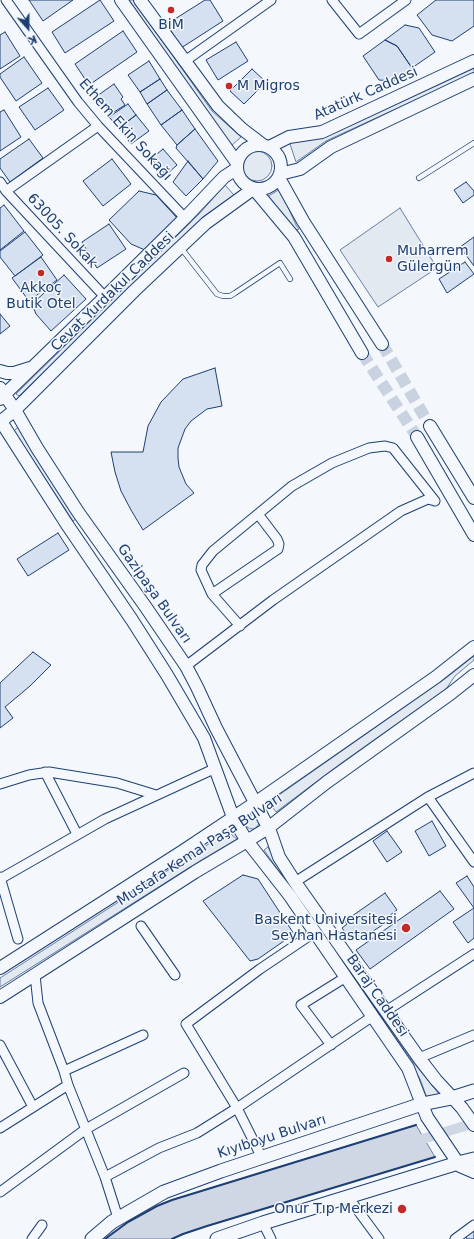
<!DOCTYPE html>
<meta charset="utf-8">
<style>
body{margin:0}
#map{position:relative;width:474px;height:1239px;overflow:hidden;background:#f4f7fb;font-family:"DejaVu Sans",sans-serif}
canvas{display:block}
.north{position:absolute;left:8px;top:8px;width:40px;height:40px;-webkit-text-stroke:3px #f4f7fb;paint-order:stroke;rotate:159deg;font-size:11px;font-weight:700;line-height:16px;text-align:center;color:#1d3f73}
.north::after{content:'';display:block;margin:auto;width:14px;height:18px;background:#1d3f73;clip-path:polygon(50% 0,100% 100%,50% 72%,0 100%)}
</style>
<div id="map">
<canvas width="474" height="1239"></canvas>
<div class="north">K</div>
</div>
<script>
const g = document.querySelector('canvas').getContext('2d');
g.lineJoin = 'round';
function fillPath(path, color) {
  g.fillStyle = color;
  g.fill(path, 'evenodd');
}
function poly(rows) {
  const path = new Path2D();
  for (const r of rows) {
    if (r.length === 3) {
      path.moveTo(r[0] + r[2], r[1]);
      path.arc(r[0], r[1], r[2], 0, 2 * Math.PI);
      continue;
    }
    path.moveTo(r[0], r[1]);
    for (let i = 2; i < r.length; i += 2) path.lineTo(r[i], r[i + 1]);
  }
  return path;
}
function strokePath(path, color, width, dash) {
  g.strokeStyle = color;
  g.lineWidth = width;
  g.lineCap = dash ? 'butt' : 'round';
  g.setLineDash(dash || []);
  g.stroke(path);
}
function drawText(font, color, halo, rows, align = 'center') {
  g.font = font + ' "DejaVu Sans",sans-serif';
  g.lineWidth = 3;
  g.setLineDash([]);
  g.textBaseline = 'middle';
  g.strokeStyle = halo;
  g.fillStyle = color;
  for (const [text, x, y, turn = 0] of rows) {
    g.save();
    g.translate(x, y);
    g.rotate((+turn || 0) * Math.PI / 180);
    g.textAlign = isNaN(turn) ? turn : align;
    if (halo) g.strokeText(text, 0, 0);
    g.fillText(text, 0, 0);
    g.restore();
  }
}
const green = poly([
 [129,0,133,0,212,111,241,137,231,146,129,0],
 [474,67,474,73,326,141,296,162,289,141,474,67],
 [257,166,15],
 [225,185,234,195,203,217,19,396,16,394,199,214,225,185],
 [280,189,296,225,299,229,296,230,267,197,280,189],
 [400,208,437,268,378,307,340,250,400,208],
 [18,427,76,519,73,521,14,431,18,427],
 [474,656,474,660,455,676,446,689,340,764,276,812,269,802,446,678,474,656],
 [252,822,7],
 [230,830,232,835,237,839,203,859,0,987,0,978,198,851,230,830],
 [268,847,277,864,378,1012,413,1062,439,1094,427,1098,420,1079,409,1059,264,850,268,847]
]);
fillPath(green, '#e3e9f0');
strokePath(green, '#687fa3', 1);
const water = poly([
 [416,1125,435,1157,207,1226,183,1234,172,1239,105,1239,128,1222,157,1206,172,1200,416,1125]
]);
fillPath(water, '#cfd7e4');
strokePath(water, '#687fa3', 1);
strokePath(poly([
 [413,1142,474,1123]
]), '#cfd7e4', 10);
const building = poly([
 [29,0,73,0,43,21,29,0],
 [100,0,114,21,65,53,52,32,100,0],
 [205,0,210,0,223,21,181,48,167,24,205,0],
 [436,0,474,0,474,26,452,41,432,35,417,15,436,0],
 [405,25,419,28,435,52,412,68,397,46,385,40,405,25],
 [123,31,137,52,89,85,75,64,123,31],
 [5,32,20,56,0,69,0,35,5,32],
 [385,40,397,46,412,68,393,81,379,80,363,56,385,40],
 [236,42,248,61,218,80,206,60,236,42],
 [24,57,42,83,16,101,0,77,0,74,24,57],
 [149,61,160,79,140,92,128,75,149,61],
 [252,69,266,82,244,104,230,91,252,69],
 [160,79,167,90,147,104,140,92,160,79],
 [114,84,123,97,121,99,125,105,111,114,104,104,102,105,97,96,114,84],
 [48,88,64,110,35,130,19,107,48,88],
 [167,90,182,110,161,125,147,104,167,90],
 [128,104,136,115,119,128,109,117,128,104],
 [4,110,21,137,0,151,0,112,4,110],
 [182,110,195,129,177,145,161,125,182,110],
 [136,115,149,131,131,144,119,128,136,115],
 [195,129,218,161,203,179,176,148,177,145,195,129],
 [29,139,43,158,10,182,0,168,0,159,29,139],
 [163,149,177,165,166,175,151,159,163,149],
 [112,159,131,184,103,206,83,181,112,159],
 [188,161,203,179,186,196,173,182,188,161],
 [466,182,474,191,474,195,463,203,454,190,466,182],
 [139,191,156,195,178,219,145,250,131,244,109,220,139,191],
 [4,205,24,231,0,250,0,208,4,205],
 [109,224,126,249,97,268,82,242,109,224],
 [25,232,43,255,15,276,0,257,0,251,25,232],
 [474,237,474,266,460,247,474,237],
 [41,257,57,280,29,301,12,278,41,257],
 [465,262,474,274,447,293,439,279,465,262],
 [64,275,86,299,51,331,36,314,34,309,33,303,64,275],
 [0,314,10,326,0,334,0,314],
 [215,368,222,406,207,409,191,421,185,429,178,448,178,458,179,467,186,484,194,493,143,530,131,510,121,491,115,472,111,452,143,452,148,426,161,402,183,379,215,368],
 [58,533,69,550,28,576,17,559,58,533],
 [33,652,51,665,30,686,5,707,13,718,0,728,0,683,33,652],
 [432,821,446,846,429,856,415,831,432,821],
 [387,831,402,852,387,862,373,841,387,831],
 [243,875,258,879,294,934,258,959,250,961,203,901,243,875],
 [467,876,474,887,474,908,456,883,467,876],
 [440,891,454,909,370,969,356,950,440,891],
 [385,893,397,910,385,919,387,922,358,941,354,935,349,938,342,928,347,924,345,921,385,893],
 [474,908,474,938,468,943,453,922,474,908],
 [474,1227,474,1239,467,1239,464,1234,474,1227]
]);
fillPath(building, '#d5e0f0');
strokePath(building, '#1d3f73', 1);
strokePath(poly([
 [382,344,430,426],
 [362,353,417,437]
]), '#c9d2e0', 12, [12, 6]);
const lane = poly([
 [419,178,474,143],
 [181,248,217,294,223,296,230,296,235,293,280,263,290,279]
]);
const street = poly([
 [6,0,78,102,98,126,185,218],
 [332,0,359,34,406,0],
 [185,61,271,0],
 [0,182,6,191,105,297],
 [6,191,98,126],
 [212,594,278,549,279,544,277,539,258,514],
 [240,626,212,594,201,570,202,565,213,551,292,486,332,463,369,448,385,446,393,448,435,501],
 [186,666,273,600,401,511,428,499,435,501],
 [45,772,77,834],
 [0,784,29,775,49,772,117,783,156,795],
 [428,797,474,862],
 [0,877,18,939],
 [0,879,105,819,216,768],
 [295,882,428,797,474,773],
 [141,926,175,975],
 [35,975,38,1003,64,1071,68,1085,105,1177,118,1218],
 [386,1011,474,954],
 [0,1045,33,1107],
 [331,1045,301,1005,346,977],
 [419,1058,474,1035],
 [64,1071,143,1035],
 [0,1128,68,1085],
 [262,1158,237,1108,186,1024,260,969,315,932],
 [105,1177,159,1148,197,1133,237,1108,373,1016],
 [0,1192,86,1129,184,1073],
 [348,1197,379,1239],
 [263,1223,271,1239],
 [32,1239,42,1225],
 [455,1239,474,1225]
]);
const secondary = poly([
 [121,0,237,163],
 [140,0,218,106,242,129,263,145],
 [259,167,22],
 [269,147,289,137,322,132,474,61],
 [280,174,300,169,331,147,474,79],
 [279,178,303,221,382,344],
 [254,189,294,237,362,353],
 [0,371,7,373,14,373,30,368],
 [0,388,15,410,37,448,78,512,145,606,186,666,197,687,216,728,270,831,279,857,295,882,419,1058,436,1080,462,1108,474,1125],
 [0,399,105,297,185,218,224,177,236,169],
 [0,420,66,523,132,620,167,675,204,738,234,820,247,841,290,896,408,1068,427,1117,460,1166,474,1172],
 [0,422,15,410,134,291,206,223,253,189],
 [430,426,474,498],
 [417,437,474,535],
 [0,968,183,851,255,803,436,677,474,647],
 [0,997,195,872,247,841,268,828,327,782,450,694,474,675]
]);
const primary = poly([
 [92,1239,112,1222,164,1192,221,1171,422,1104,452,1098,474,1091],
 [217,1239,263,1223,458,1163,474,1159]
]);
strokePath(lane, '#1d3f73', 6);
strokePath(street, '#1d3f73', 11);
strokePath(secondary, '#1d3f73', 14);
strokePath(primary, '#1d3f73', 15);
strokePath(lane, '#f4f7fb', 4.5);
strokePath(street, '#f4f7fb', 9);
strokePath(secondary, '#f4f7fb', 12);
strokePath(primary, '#f4f7fb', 13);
strokePath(poly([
 [105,1239,128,1222,157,1206,172,1200,416,1125],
 [172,1239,183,1234,207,1226,435,1157]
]), '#1d3f73', 2);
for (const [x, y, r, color] of [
 [171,10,4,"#c62828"],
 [229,86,4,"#c62828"],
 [389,259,4,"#c62828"],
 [41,273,4,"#c62828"],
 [406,928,5,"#c62828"],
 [402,1209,5,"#c62828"]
]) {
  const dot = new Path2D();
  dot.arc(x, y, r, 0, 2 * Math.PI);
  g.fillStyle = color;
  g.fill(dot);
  strokePath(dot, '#f4f7fb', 1.5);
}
drawText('14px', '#1d3f73', '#f4f7fb', [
 ["BiM",171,25],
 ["M Migros",237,86,"left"],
 ["Muharrem",397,251,"left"],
 ["Gülergün",397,267,"left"],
 ["Akkoç",41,288],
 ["Butik Otel",41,304],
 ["Baskent Universitesi",397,920,"right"],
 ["Seyhan Hastanesi",397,936,"right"],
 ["Onur Tıp Merkezi",393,1209,"right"]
]);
drawText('14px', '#1d3f73', '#f4f7fb', [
 ["Atatürk Caddesi",366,94,-24],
 ["Ethem Ekin Sokağı",125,130,48],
 ["63005. Sokak",62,231,47],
 ["Cevat Yurdakul Caddesi",113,292,-44],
 ["Gazipaşa Bulvarı",154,594,55],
 ["Mustafa Kemal Paşa Bulvarı",200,850,-33],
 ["Baraj Caddesi",377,996,55],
 ["Kıyıboyu Bulvarı",272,1137,-18]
]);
</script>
